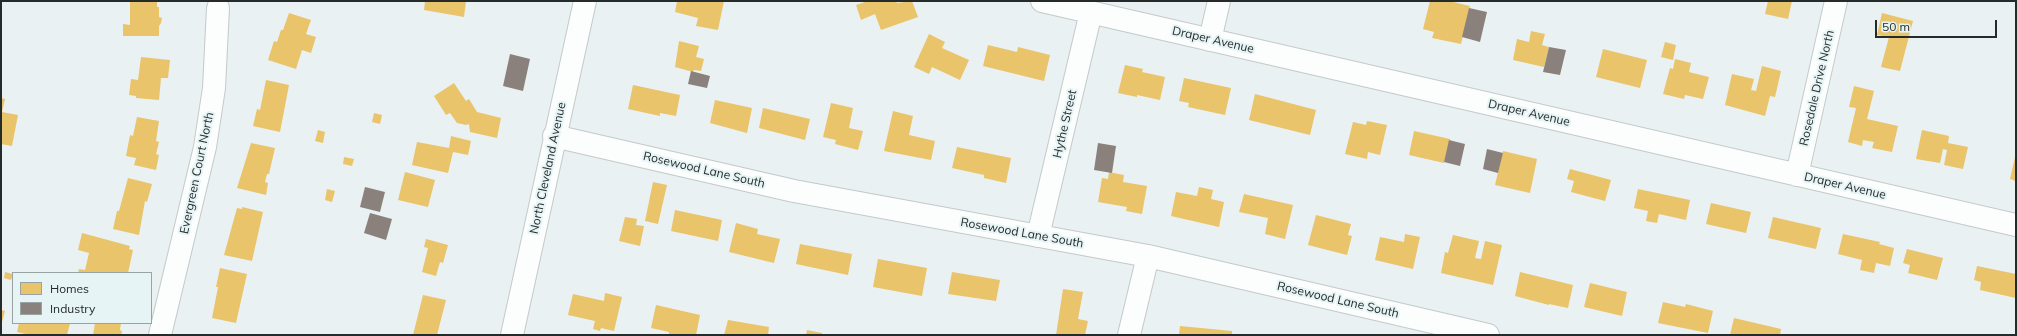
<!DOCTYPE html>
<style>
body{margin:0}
#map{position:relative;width:2017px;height:336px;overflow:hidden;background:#eaf1f2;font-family:Mulish,sans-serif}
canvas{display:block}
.frame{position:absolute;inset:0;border:2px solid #252a2a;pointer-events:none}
.legend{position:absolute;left:12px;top:272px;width:140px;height:52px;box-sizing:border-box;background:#e6f4f5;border:1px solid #99a3a4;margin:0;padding:5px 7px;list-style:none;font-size:12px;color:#252a2a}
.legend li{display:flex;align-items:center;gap:8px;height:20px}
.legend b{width:20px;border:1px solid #99a3a4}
.scale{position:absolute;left:1875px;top:20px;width:122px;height:18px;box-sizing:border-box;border:2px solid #252a2a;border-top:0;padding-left:5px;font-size:12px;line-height:14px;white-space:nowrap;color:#252a2a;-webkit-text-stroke:3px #e6f4f5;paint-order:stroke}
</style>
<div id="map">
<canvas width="2017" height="336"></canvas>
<div class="frame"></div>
<ul class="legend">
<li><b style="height:11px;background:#e9c46a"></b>Homes</li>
<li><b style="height:11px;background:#8a817c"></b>Industry</li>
</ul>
<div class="scale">50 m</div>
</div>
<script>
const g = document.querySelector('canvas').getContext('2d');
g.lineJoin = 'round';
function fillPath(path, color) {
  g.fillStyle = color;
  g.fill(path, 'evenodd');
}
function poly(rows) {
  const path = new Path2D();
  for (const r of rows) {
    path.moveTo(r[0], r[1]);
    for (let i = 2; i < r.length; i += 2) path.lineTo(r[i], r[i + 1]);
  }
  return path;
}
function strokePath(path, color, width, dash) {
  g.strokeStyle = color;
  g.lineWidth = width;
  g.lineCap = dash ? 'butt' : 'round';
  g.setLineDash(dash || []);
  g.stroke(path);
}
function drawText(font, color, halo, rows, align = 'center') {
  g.font = font + ' Mulish,sans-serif';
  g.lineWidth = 4;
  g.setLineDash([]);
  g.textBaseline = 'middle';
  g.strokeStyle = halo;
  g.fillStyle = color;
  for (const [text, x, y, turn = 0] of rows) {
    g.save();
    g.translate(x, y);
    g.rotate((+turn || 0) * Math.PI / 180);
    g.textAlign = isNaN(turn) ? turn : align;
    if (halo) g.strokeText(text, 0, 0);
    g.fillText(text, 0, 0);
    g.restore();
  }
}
fillPath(poly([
 [130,1,157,1,157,7,159,7,159,17,162,18,161,23,159,26,159,36,123,36,123,24,130,25],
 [425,1,466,1,464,17,424,10],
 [677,1,724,1,718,30,696,26,698,18,675,12],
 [868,1,896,1,897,3,912,1,918,17,881,30,875,14,861,20,856,5],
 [1430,1,1449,1,1470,6,1461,44,1432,38,1434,32,1423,29],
 [1768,1,1792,1,1788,19,1765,14],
 [289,13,311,20,306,34,316,37,311,53,302,50,296,69,268,60,274,41,277,42,281,30,283,30],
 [1882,13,1913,21,1900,71,1881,67,1889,37,1877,35],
 [1531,31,1545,34,1542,45,1549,47,1544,67,1513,60,1517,39,1529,42],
 [929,34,945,42,942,48,969,60,960,80,932,67,929,74,914,67],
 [679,41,699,46,696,57,704,59,701,71,694,70,693,72,675,67],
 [1665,42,1676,45,1673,60,1661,57],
 [988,45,1017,52,1018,47,1050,55,1044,81,983,66],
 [1603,49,1647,60,1640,88,1596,77],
 [141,57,170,60,168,78,161,78,159,100,136,98,136,96,129,95,131,79,138,80],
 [1675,59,1691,63,1689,72,1709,77,1703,99,1685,95,1684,99,1663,94,1670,68,1673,69],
 [1125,65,1143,69,1142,72,1165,77,1160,100,1137,95,1137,97,1118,93],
 [1762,66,1781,71,1775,97,1770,96,1765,116,1725,105,1732,74,1754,79,1751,90,1756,91],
 [1184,78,1231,88,1225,115,1188,107,1189,103,1179,101],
 [266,80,289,85,280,132,253,126,257,109,260,110],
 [454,83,466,101,469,99,477,112,501,118,497,138,470,132,469,124,466,125,457,123,450,113,446,115,434,96],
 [633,85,680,95,676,116,660,113,660,116,628,109],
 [1854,86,1874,91,1867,119,1898,126,1892,152,1872,148,1874,142,1863,140,1862,146,1848,142,1856,108,1849,107],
 [1255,94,1316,110,1310,135,1249,120],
 [1,98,5,99,2,112,18,115,12,146,1,144],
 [715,100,752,108,747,133,710,123],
 [831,103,853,108,849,128,863,131,858,150,835,144,836,140,823,137],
 [763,108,810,119,805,140,759,128],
 [893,111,913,116,909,135,935,141,931,160,884,151],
 [374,113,382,115,380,124,372,122],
 [137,117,159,121,156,141,159,142,156,154,159,155,156,170,134,165,136,158,126,156,130,135,133,136],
 [1367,121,1387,125,1380,155,1368,152,1367,159,1345,154,1353,122,1366,125],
 [318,130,325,132,323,143,315,141],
 [1922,130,1949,136,1948,143,1968,147,1963,169,1944,165,1947,150,1943,149,1940,163,1916,159],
 [1414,131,1450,139,1444,163,1409,155],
 [451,136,471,141,468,155,453,152,448,173,412,165,417,142,449,148],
 [251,143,275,148,269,174,267,174,265,182,268,183,266,195,237,188],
 [957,147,1011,158,1006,183,984,178,984,175,952,168],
 [1503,151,1537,159,1530,193,1495,185],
 [344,157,354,159,352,166,343,164],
 [2015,157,2016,157,2016,181,2010,179],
 [1570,169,1611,180,1605,201,1571,192,1574,181,1567,179],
 [405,172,435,180,428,207,398,200],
 [1109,172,1124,175,1123,182,1147,186,1142,214,1126,211,1127,207,1098,202,1102,178,1108,179],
 [128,178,152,184,147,202,145,201,139,235,113,229,117,211,119,211],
 [653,182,667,185,658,224,645,221],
 [1199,187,1213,190,1211,199,1224,202,1219,227,1171,216,1176,192,1197,196],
 [327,189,335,191,332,202,325,200],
 [1638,189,1690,200,1686,220,1659,214,1657,223,1646,221,1648,211,1634,208],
 [1244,194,1293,205,1285,239,1265,234,1268,218,1239,212],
 [1711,203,1751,212,1746,233,1706,224],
 [242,207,263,212,252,261,224,255,237,208,242,209],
 [675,210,722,220,718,241,671,231],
 [1316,215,1351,224,1348,235,1352,236,1347,255,1308,245],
 [625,217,637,219,636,225,644,226,640,246,619,241],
 [1773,217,1821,228,1816,249,1768,238],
 [736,223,758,229,757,234,780,239,774,263,729,252],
 [82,233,130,246,129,249,133,250,128,273,78,273,79,269,85,270,89,253,78,250],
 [1405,234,1420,237,1413,269,1375,260,1380,237,1404,242],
 [1843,234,1880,242,1879,244,1894,248,1890,266,1876,263,1874,273,1860,270,1862,260,1838,254],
 [1453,235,1479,241,1475,258,1481,259,1485,241,1502,245,1493,285,1441,273,1445,252,1448,253],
 [426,239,448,245,443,263,440,262,436,276,422,272,428,248,424,247],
 [800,244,852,254,848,275,796,264],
 [1907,249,1943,258,1937,280,1908,273,1910,265,1903,263],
 [878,259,927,268,922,296,873,287],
 [1977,266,2016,274,2016,298,1980,290,1981,282,1974,280],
 [220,268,247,274,236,323,212,318,218,287,216,287],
 [5,272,13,274,11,280,4,278],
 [952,272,1000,280,996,301,948,294],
 [1520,272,1573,285,1568,308,1549,304,1549,305,1515,296],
 [1590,283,1627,292,1622,316,1584,307],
 [1063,289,1083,292,1078,319,1088,321,1085,335,1056,335],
 [605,293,622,297,614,331,601,328,600,331,593,329,595,321,568,315,573,294,604,301],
 [423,295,446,300,437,335,413,335],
 [1663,302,1685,307,1686,304,1713,311,1708,333,1658,323],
 [656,305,700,315,696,335,669,335,669,332,651,328],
 [1,310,5,311,2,322,1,322],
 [1734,318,1781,329,1780,335,1730,335],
 [728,320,769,327,768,335,724,335],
 [19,323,70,323,67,335,30,335,17,332],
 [95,323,121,323,120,330,122,331,121,335,93,335],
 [1180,326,1232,331,1232,335,1179,335],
 [807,330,822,333,822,335,806,335]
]), '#e9c46a');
fillPath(poly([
 [1469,8,1487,12,1480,42,1462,37],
 [1549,47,1566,50,1560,75,1543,72],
 [510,54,530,59,523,91,503,86],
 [691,71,710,76,707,88,688,84],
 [1449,140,1465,144,1460,166,1444,162],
 [1098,143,1116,146,1112,173,1094,170],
 [1487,149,1503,153,1498,173,1483,169],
 [365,187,385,192,380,212,360,207],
 [370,213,392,219,386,240,364,233]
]), '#8a817c');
const minor = poly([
 [1042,1,2016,225],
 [1210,40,1219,1],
 [554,136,794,191,1148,256,1488,335],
 [1797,175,1836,1],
 [1038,236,1091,12],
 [160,335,205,147,214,88,218,8],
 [1129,335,1148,256]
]);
const major = poly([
 [512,335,585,1]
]);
strokePath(minor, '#c4c9c9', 24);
strokePath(major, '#c4c9c9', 24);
strokePath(minor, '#fcfdfd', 22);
strokePath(major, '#fcfdfd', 22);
drawText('12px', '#252a2a', '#e6f4f5', [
 ["Draper Avenue",1213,40,13],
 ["Rosedale Drive North",1817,88,-77],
 ["Draper Avenue",1529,113,13],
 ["Hythe Street",1065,124,-77],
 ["North Cleveland Avenue",548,168,-78],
 ["Rosewood Lane South",704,170,13],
 ["Evergreen Court North",197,173,-78],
 ["Draper Avenue",1845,186,13],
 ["Rosewood Lane South",1022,233,10],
 ["Rosewood Lane South",1338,300,13]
]);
</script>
